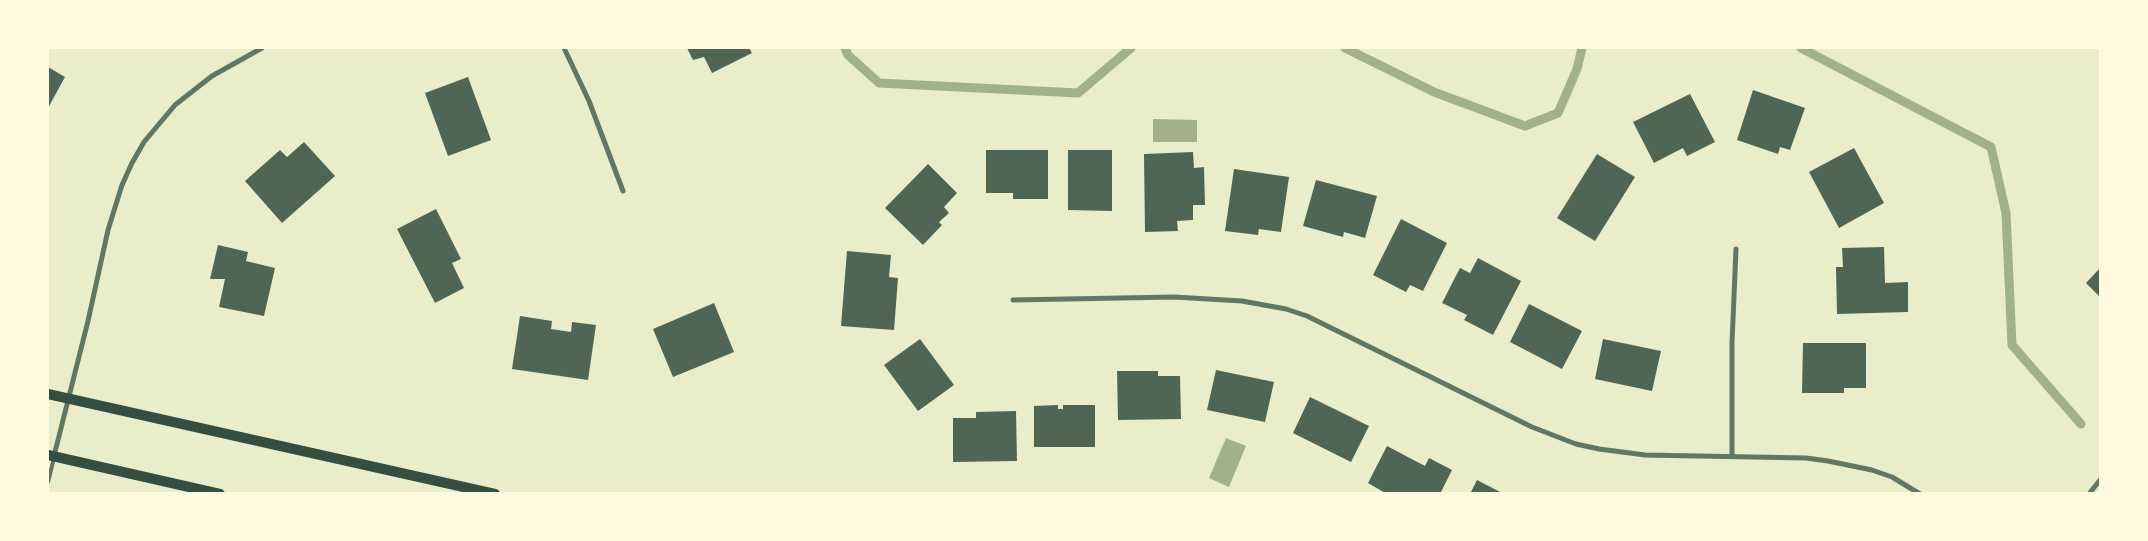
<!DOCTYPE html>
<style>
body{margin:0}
#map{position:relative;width:2148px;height:541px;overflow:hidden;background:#e9edc9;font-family:"Public Sans",sans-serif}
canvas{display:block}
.frame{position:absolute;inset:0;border:49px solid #fefae0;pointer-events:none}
</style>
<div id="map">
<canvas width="2148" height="541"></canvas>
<div class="frame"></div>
</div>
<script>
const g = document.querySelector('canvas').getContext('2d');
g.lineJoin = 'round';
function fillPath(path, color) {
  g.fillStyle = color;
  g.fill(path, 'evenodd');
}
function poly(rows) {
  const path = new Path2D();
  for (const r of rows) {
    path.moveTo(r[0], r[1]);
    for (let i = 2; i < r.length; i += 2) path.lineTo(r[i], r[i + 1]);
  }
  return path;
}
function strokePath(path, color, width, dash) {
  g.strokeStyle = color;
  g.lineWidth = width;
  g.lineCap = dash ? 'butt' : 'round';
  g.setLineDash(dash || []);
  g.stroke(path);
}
fillPath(poly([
 [1153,119,1197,120,1197,142,1153,142],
 [1226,438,1246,446,1229,487,1209,478]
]), '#a3b18a');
strokePath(poly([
 [845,48,848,55,879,83,1078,93,1131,48],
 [1345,48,1434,92,1525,126,1558,113,1577,69,1582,48],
 [1801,48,1991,147,2006,213,2012,345,2081,424]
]), '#a3b18a', 9);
fillPath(poly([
 [687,48,749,48,752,53,712,73,704,57,693,60],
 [48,67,65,77,48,108],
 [468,77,491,140,448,156,425,93],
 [1753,90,1805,108,1790,150,1780,147,1778,154,1737,140],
 [1690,94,1715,142,1687,156,1683,148,1654,163,1633,122],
 [304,142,335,176,282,223,245,181,280,150,287,157],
 [1854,148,1884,203,1839,228,1809,172],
 [986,150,1048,150,1048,199,1013,199,1013,193,986,193],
 [1068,150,1112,150,1112,211,1068,210],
 [1193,152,1194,168,1204,167,1205,205,1193,205,1193,220,1177,221,1178,231,1145,232,1144,154],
 [1597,154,1635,177,1595,241,1557,218],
 [928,164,957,193,944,207,949,213,939,222,942,225,923,245,885,208],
 [1234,169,1289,177,1281,232,1259,229,1258,235,1225,231],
 [1316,180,1377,196,1365,238,1344,232,1343,237,1303,226],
 [436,209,461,259,452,263,464,288,435,303,397,229],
 [1401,219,1447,243,1423,291,1410,285,1406,292,1373,275],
 [218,245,248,252,246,261,275,268,264,316,219,307,225,279,210,279],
 [1884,247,1885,283,1908,282,1908,312,1837,314,1836,267,1843,267,1842,248],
 [847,251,891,255,889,277,898,278,894,330,841,326],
 [1478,258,1521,281,1493,335,1464,320,1467,315,1442,303,1460,268,1470,273],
 [2100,268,2100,297,2086,283],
 [714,303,734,352,673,377,653,329],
 [1529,304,1582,331,1562,369,1510,342],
 [520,316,552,321,551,329,571,332,572,322,596,325,588,380,512,369],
 [920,339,954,385,918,411,884,365],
 [1603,339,1661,351,1652,391,1595,379],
 [1803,343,1866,343,1866,388,1844,388,1844,393,1802,393],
 [1216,370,1274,382,1265,422,1207,410],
 [1117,371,1158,371,1158,376,1180,376,1181,419,1118,420],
 [1310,397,1369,426,1351,462,1293,433],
 [1058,405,1058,409,1063,409,1063,405,1095,405,1095,447,1034,447,1034,406],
 [1016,411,1017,461,953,462,953,418,976,418,976,412],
 [1387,446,1425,466,1429,458,1452,470,1440,494,1387,494,1368,483],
 [1477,480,1504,494,1470,494]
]), '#4f6655');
strokePath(poly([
 [48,482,54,458]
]), '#617663', 4);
strokePath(poly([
 [564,48,589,101,623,191],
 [1013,300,1174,297,1242,301,1286,309,1307,316,1532,427,1576,444,1599,449,1645,455,1806,458,1828,461,1872,470,1892,477,1920,494],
 [54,456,88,321,108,230,122,185,132,163,144,142,175,105,212,76,262,48],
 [1732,456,1732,343,1736,249],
 [2089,494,2100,480]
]), '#617663', 5);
strokePath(poly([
 [48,394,495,494],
 [48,455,220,494]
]), '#344e41', 10);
</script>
